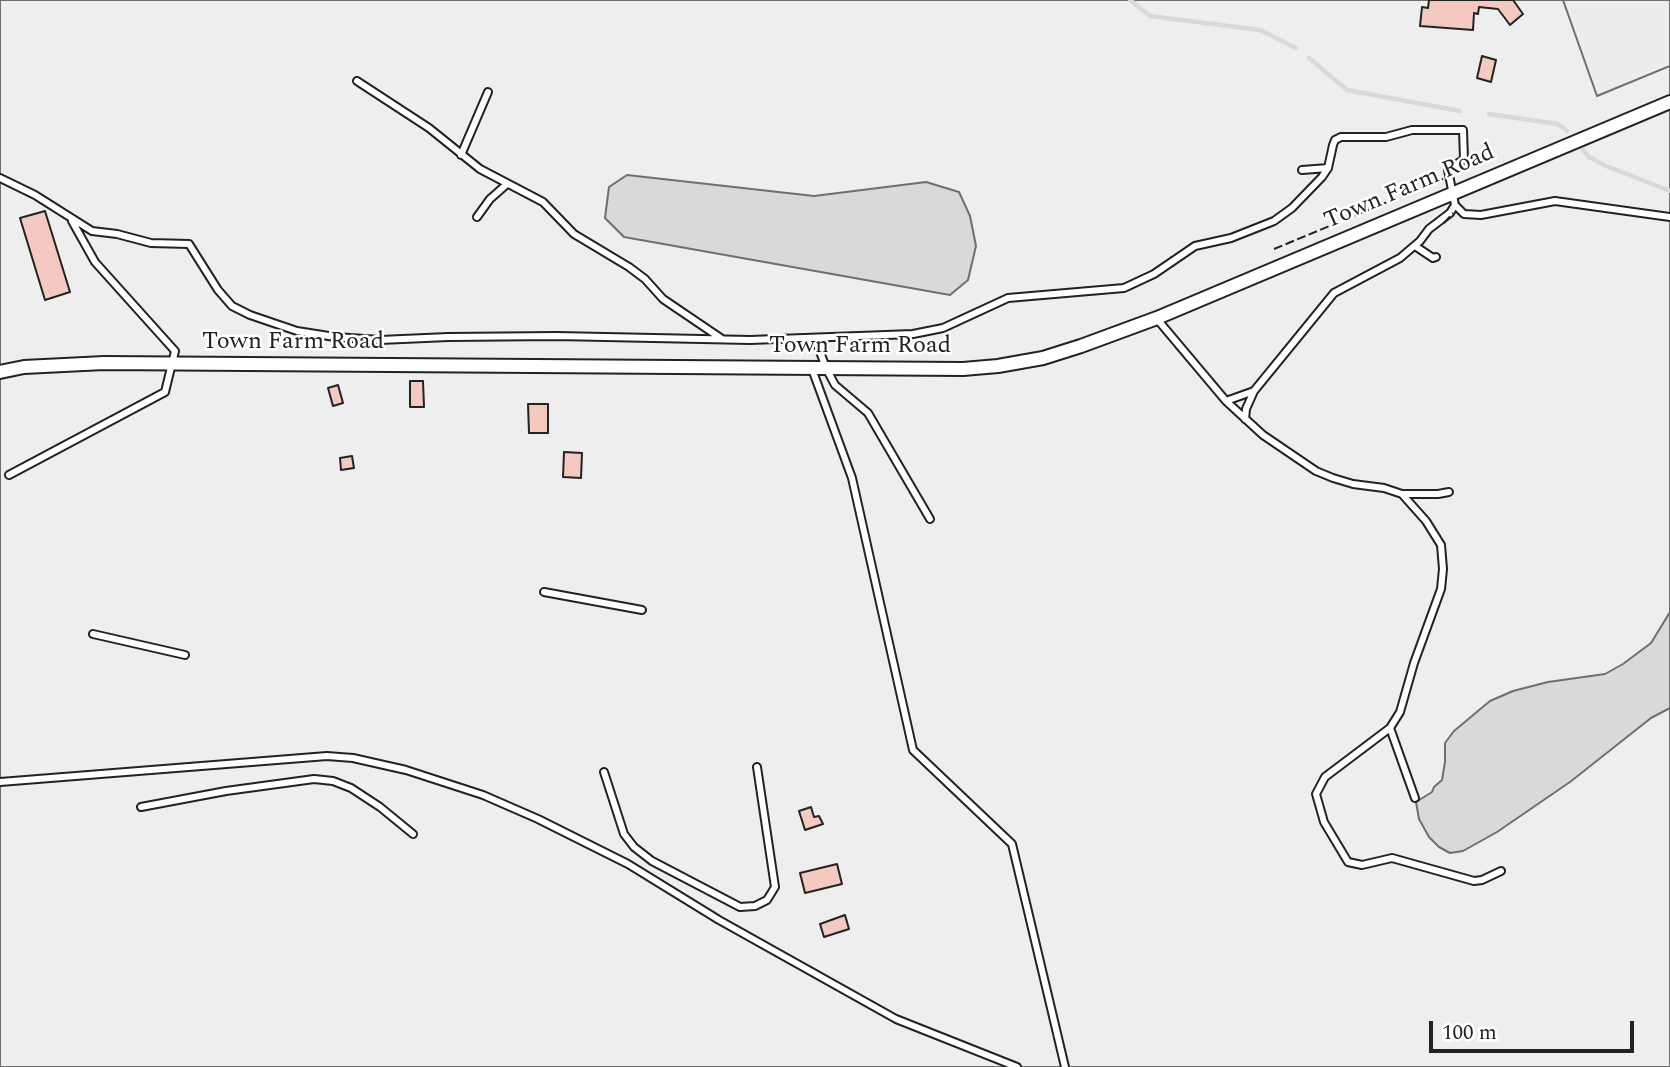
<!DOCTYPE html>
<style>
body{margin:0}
#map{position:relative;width:1670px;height:1067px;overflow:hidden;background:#fff;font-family:Spectral,serif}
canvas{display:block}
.scale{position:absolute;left:1429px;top:1021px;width:205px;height:32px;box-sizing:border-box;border:4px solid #222;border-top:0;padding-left:9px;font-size:21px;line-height:24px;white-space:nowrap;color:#222;-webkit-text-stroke:5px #fff;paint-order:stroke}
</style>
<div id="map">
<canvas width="1670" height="1067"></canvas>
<div class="scale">100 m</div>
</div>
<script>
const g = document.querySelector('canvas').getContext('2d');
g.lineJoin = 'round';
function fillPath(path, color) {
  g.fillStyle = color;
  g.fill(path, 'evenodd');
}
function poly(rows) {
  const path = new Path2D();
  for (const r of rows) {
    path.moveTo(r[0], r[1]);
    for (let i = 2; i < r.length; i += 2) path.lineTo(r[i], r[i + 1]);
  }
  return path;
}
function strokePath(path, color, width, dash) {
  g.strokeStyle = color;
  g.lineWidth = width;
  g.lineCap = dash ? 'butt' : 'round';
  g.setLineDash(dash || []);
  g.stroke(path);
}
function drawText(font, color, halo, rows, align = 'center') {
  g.font = font + ' Spectral,serif';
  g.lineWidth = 5;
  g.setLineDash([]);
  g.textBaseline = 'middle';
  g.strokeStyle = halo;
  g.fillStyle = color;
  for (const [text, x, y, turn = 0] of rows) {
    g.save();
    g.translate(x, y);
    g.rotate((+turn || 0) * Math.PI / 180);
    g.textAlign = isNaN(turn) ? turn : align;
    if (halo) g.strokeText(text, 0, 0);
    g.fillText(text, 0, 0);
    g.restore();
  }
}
const green = poly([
 [0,0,1670,0,1670,1067,0,1067,0,0]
]);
fillPath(green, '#eee');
strokePath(green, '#6f6f6f', 2);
const parking = poly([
 [1563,0,1670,0,1670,66,1597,96,1563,0]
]);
fillPath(parking, '#ededed');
strokePath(parking, '#6f6f6f', 2);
const water = poly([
 [627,175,814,196,926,182,959,192,970,216,976,246,968,280,950,295,624,237,605,218,609,187,627,175],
 [1670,612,1670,708,1651,718,1570,782,1497,832,1463,851,1450,853,1439,847,1429,837,1419,819,1416,802,1432,792,1434,787,1442,780,1445,762,1445,743,1454,731,1490,701,1513,691,1548,682,1605,674,1623,664,1651,643,1670,612]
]);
fillPath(water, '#d9d9d9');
strokePath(water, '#6f6f6f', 2);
strokePath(poly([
 [1130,0,1150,16,1260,30,1296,48],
 [1309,58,1347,90,1460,111],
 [1489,114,1558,124,1567,131],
 [1583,150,1589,157,1606,166,1670,191]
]), '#d9d9d9', 4.5);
const building = poly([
 [1429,0,1513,0,1523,14,1510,25,1498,9,1479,7,1478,14,1474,13,1473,30,1420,26,1422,7,1428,8,1429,0],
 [1482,56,1496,60,1491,82,1477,78,1482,56],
 [45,211,70,292,45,300,20,218,45,211],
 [410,381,423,381,424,407,410,407,410,381],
 [338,385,343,403,333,406,328,388,338,385],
 [528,404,548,404,548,433,529,433,528,404],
 [564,452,582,453,581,478,563,477,564,452],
 [352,456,354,468,341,470,340,458,352,456],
 [811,807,814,817,819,816,823,824,805,830,799,811,811,807],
 [837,864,842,884,805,893,800,873,837,864],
 [845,915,849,929,824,937,820,924,845,915]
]);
fillPath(building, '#f3c9c0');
strokePath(building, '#222', 2);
const service = poly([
 [357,81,429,128,480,169,543,202,574,234,629,267,645,279,663,299,722,339],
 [461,155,488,92],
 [1302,170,1328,168],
 [0,178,35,195,92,231,117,234,151,243,189,244,218,290,232,306,250,315,297,331,335,337,380,340,448,337,557,336,750,340,913,334,943,328,1008,298,1124,288,1154,274,1195,246,1231,238,1274,221,1292,208,1322,177,1328,168,1333,145,1335,140,1341,137,1386,137,1412,130,1463,130,1464,159,1448,170,1455,205],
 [477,217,490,199,507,184],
 [1415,246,1433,258,1436,257],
 [1157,319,1226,401,1263,435,1316,471,1333,478,1353,484,1384,488,1402,494,1426,521,1441,545,1443,569,1441,589,1414,663,1400,712,1390,728],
 [815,338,826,368,835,385,868,413,930,519],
 [812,369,852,478,913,750,1012,844,1065,1067],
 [1254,391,1334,293,1400,258,1420,241,1429,229,1450,213,1455,205,1464,214,1481,215,1555,201,1670,217],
 [1226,401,1254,391,1246,409,1245,419],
 [9,475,165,392,175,351,95,262,72,221],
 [1402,494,1438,494,1449,492],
 [544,592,642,610],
 [93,634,185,655],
 [604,772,624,834,634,847,652,861,740,907,755,906,767,900,775,887,757,767],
 [0,782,327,756,353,758,406,770,483,795,538,819,628,864,719,920,896,1019,1017,1067],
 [1415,798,1390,728,1325,777,1316,794,1324,822,1348,862,1362,865,1392,858,1474,881,1482,880,1501,871],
 [141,807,226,791,314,779,333,781,351,788,380,807,413,834]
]);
const minor = poly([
 [0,372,24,367,104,363,963,369,998,366,1043,358,1081,346,1157,318,1670,102]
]);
strokePath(service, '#222', 10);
strokePath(minor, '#222', 16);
strokePath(service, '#fff', 6);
strokePath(minor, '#fff', 12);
strokePath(poly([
 [1444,223,1453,213],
 [1274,249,1443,179]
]), '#222', 2, [9, 3.5]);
drawText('24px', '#222', '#fff', [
 ["Town Farm Road",1410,188,-23],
 ["Town Farm Road",293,343],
 ["Town Farm Road",860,347]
]);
</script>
